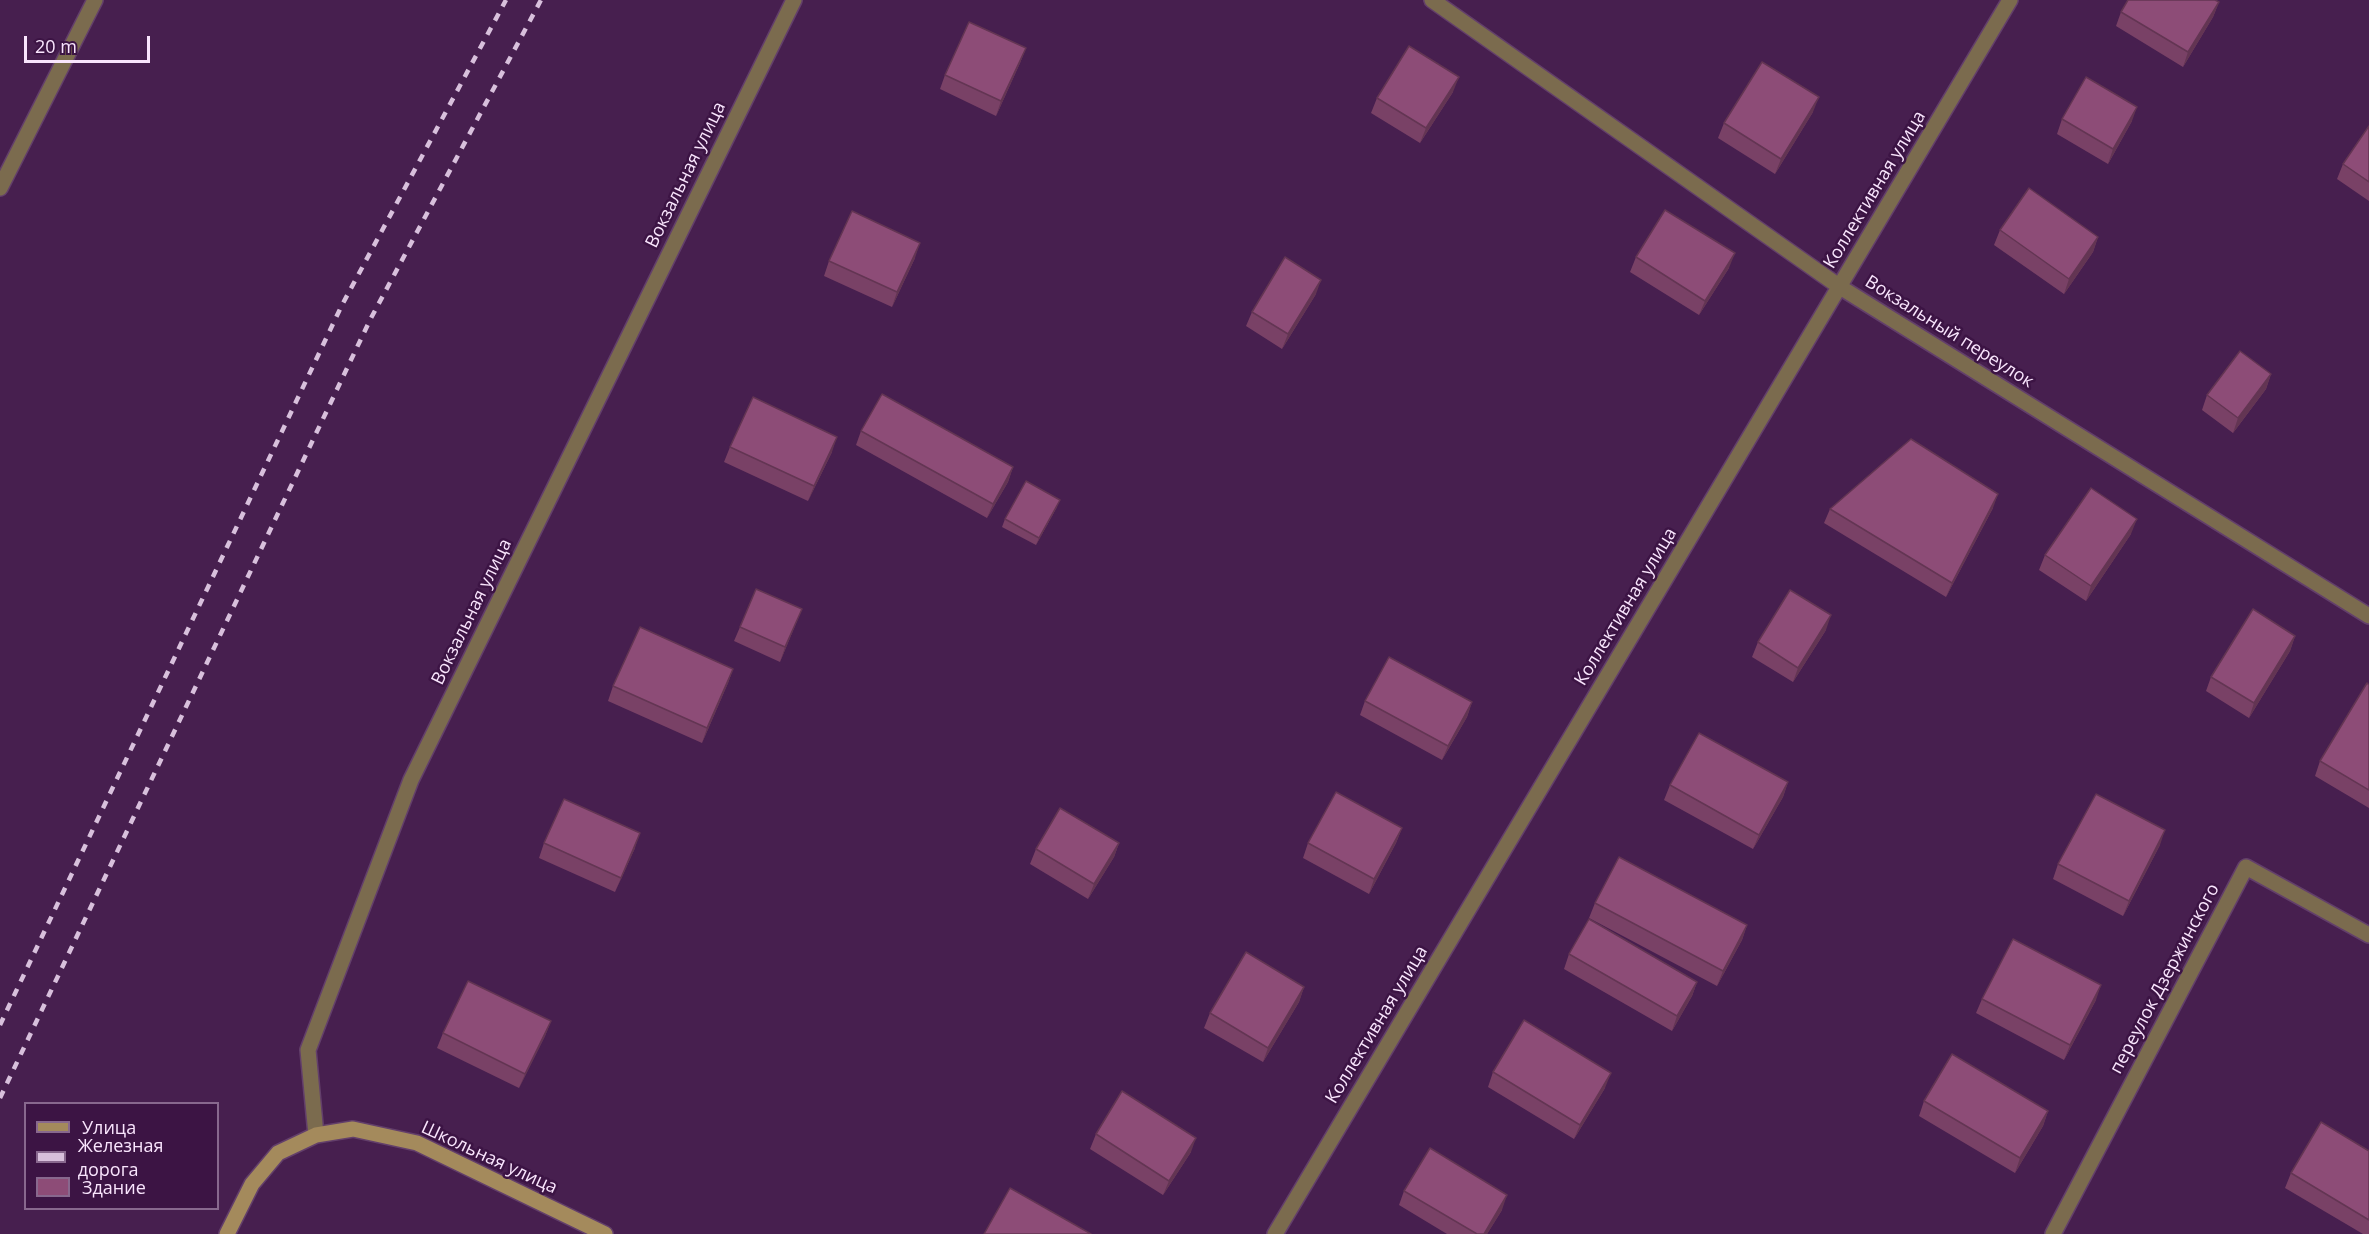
<!DOCTYPE html>
<meta charset="utf-8">
<style>
body{margin:0}
#map{position:relative;width:2369px;height:1234px;overflow:hidden;background:#471f4f;font-family:"Open Sans",sans-serif}
canvas{display:block}
.legend{position:absolute;left:24px;top:1102px;width:195px;height:108px;box-sizing:border-box;background:#3c1444;border:2px solid #88688e;margin:0;padding:8px 10px;list-style:none;font-size:18px;color:#f9e5fd}
.legend li{display:flex;align-items:center;gap:12px;height:30px}
.legend b{width:30px;border:2px solid #88688e}
.scale{position:absolute;left:24px;top:36px;width:126px;height:27px;box-sizing:border-box;border:3px solid #f9e5fd;border-top:0;padding-left:8px;font-size:18px;line-height:21px;white-space:nowrap;color:#f9e5fd;-webkit-text-stroke:4px #3c1444;paint-order:stroke}
</style>
<div id="map">
<canvas width="2369" height="1234"></canvas>
<ul class="legend">
<li><b style="height:8px;background:#a48a5c"></b>Улица</li>
<li><b style="height:8px;background:#d8c0dc"></b>Железная дорога</li>
<li><b style="height:16px;background:#8d4c77"></b>Здание</li>
</ul>
<div class="scale">20 m</div>
</div>
<script>
const g = document.querySelector('canvas').getContext('2d');
g.lineJoin = 'round';
function poly(rows) {
  const path = new Path2D();
  for (const r of rows) {
    path.moveTo(r[0], r[1]);
    for (let i = 2; i < r.length; i += 2) path.lineTo(r[i], r[i + 1]);
  }
  return path;
}
function strokePath(path, color, width, dash) {
  g.strokeStyle = color;
  g.lineWidth = width;
  g.lineCap = dash ? 'butt' : 'round';
  g.setLineDash(dash || []);
  g.stroke(path);
}
function fillPath(path, color) {
  g.fillStyle = color;
  g.fill(path, 'evenodd');
}
function drawText(font, color, halo, rows, align = 'center') {
  g.font = font + ' "Open Sans",sans-serif';
  g.lineWidth = 5;
  g.setLineDash([]);
  g.textBaseline = 'middle';
  g.strokeStyle = halo;
  g.fillStyle = color;
  for (const [text, x, y, turn = 0] of rows) {
    g.save();
    g.translate(x, y);
    g.rotate((+turn || 0) * Math.PI / 180);
    g.textAlign = isNaN(turn) ? turn : align;
    if (halo) g.strokeText(text, 0, 0);
    g.fillText(text, 0, 0);
    g.restore();
  }
}
const lane = poly([
 [0,188,95,0]
]);
const street = poly([
 [1432,0,1840,287,2369,616],
 [316,1135,308,1050,411,780,794,0],
 [1275,1234,2010,0],
 [2053,1234,2246,867,2369,935]
]);
const secondary = poly([
 [227,1234,252,1184,278,1153,316,1135,353,1129,417,1143,605,1234]
]);
strokePath(lane, '#633f6b', 18);
strokePath(street, '#633f6b', 18);
strokePath(secondary, '#633f6b', 18);
strokePath(lane, '#7b6b4e', 15);
strokePath(street, '#7b6b4e', 15);
strokePath(secondary, '#a48a5c', 15);
strokePath(poly([
 [0,1025,342,305,506,0],
 [0,1098,370,320,541,0]
]), '#d8c0dc', 4.5, [8, 8]);
fillPath(poly([
 [2219,2,2213,17,2183,67,2116,26,2121,12],
 [1026,48,1020,63,996,116,940,89,945,75],
 [1453,92,1420,143,1371,113,1377,98],
 [1813,112,1775,174,1718,138,1724,123],
 [2062,119,2132,121,2108,164,2057,134],
 [2369,126,2369,201,2337,179,2343,164],
 [2000,230,2098,237,2093,252,2064,294,1994,245],
 [1636,257,1729,268,1699,315,1630,272],
 [915,258,892,307,824,276,829,261],
 [1316,294,1282,349,1246,326,1252,312],
 [2271,374,2266,389,2233,433,2202,410,2207,395],
 [861,431,1013,467,1008,482,987,518,856,445],
 [730,447,832,452,808,501,724,462],
 [1057,507,1036,545,1002,527,1005,519],
 [1993,508,1946,597,1824,523,1830,509],
 [2131,534,2086,601,2039,570,2045,555],
 [802,609,780,662,734,641,740,627],
 [1826,630,1793,682,1752,657,1758,642],
 [2295,636,2290,651,2249,718,2206,691,2211,677],
 [733,669,728,683,702,743,608,701,613,686],
 [2369,685,2369,808,2315,776,2320,761],
 [1365,701,1472,702,1467,717,1442,760,1360,715],
 [1788,782,1783,797,1753,849,1664,800,1670,785],
 [1402,828,1396,843,1369,894,1303,858,1308,843],
 [544,843,635,848,615,892,539,858],
 [1119,843,1114,857,1088,899,1030,864,1036,849],
 [2160,845,2123,916,2053,879,2058,864],
 [1595,903,1747,925,1742,940,1717,986,1589,918],
 [1569,954,1697,982,1692,996,1672,1031,1564,969],
 [1304,987,1299,1002,1263,1062,1204,1028,1210,1013],
 [1982,999,2096,1000,2064,1060,1976,1013],
 [551,1021,545,1036,519,1088,437,1048,443,1033],
 [1493,1072,1605,1088,1574,1139,1488,1087],
 [1924,1101,2048,1111,2043,1126,2015,1173,1919,1116],
 [1096,1134,1191,1152,1163,1195,1090,1149],
 [2369,1151,2369,1234,2363,1234,2285,1188,2291,1173],
 [1404,1191,1502,1210,1487,1234,1447,1234,1399,1205]
]), '#794166');
fillPath(poly([
 [2219,2,2213,17,2183,67,2188,52],
 [1026,48,1020,63,996,116,1001,101],
 [1459,77,1453,92,1420,143,1426,128],
 [1819,97,1813,112,1775,174,1781,159],
 [2137,107,2132,121,2108,164,2113,149],
 [2098,237,2093,252,2064,294,2069,279],
 [920,243,915,258,892,307,897,292],
 [1735,253,1729,268,1699,315,1705,301],
 [1321,280,1316,294,1282,349,1288,334],
 [2271,374,2266,389,2233,433,2238,418],
 [837,437,832,452,808,501,814,486],
 [1013,467,1008,482,987,518,993,504],
 [1998,494,1993,508,1946,597,1952,583],
 [1060,500,1057,507,1036,545,1039,538],
 [2137,519,2131,534,2086,601,2091,586],
 [802,609,796,623,780,662,785,647],
 [1831,615,1826,630,1793,682,1798,668],
 [2295,636,2290,651,2249,718,2254,703],
 [733,669,728,683,702,743,707,728],
 [1472,702,1467,717,1442,760,1448,746],
 [1788,782,1783,797,1753,849,1759,835],
 [1402,828,1396,843,1369,894,1374,879],
 [2165,830,2160,845,2123,916,2129,901],
 [640,833,635,848,615,892,621,878],
 [1119,843,1114,857,1088,899,1094,884],
 [1747,925,1742,940,1717,986,1723,971],
 [1697,982,1692,996,1672,1031,1677,1016],
 [2101,985,2096,1000,2064,1060,2070,1045],
 [1304,987,1299,1002,1263,1062,1268,1048],
 [551,1021,545,1036,519,1088,525,1074],
 [1611,1073,1605,1088,1574,1139,1580,1125],
 [2048,1111,2043,1126,2015,1173,2020,1158],
 [1196,1138,1191,1152,1163,1195,1169,1181],
 [1507,1195,1502,1210,1487,1234,1484,1234]
]), '#633553');
const building = poly([
 [2128,0,2215,0,2219,2,2188,52,2121,12,2128,0],
 [969,22,1026,48,1001,101,945,75,969,22],
 [1409,46,1459,77,1426,128,1377,98,1409,46],
 [1762,62,1819,97,1781,159,1724,123,1762,62],
 [2086,77,2137,107,2113,149,2062,119,2086,77],
 [2369,126,2369,182,2343,164,2369,126],
 [2029,188,2098,237,2069,279,2000,230,2029,188],
 [1665,210,1735,253,1705,301,1636,257,1665,210],
 [852,211,920,243,897,292,829,261,852,211],
 [1285,257,1321,280,1288,334,1252,312,1285,257],
 [2240,351,2271,374,2238,418,2207,395,2240,351],
 [882,394,1013,467,993,504,861,431,882,394],
 [753,397,837,437,814,486,730,447,753,397],
 [1911,439,1998,494,1952,583,1830,509,1911,439],
 [1026,481,1060,500,1039,538,1005,519,1026,481],
 [2091,488,2137,519,2091,586,2045,555,2091,488],
 [756,589,802,609,785,647,740,627,756,589],
 [1790,590,1831,615,1798,668,1758,642,1790,590],
 [2253,609,2295,636,2254,703,2211,677,2253,609],
 [640,627,733,669,707,728,613,686,640,627],
 [1389,657,1472,702,1448,746,1365,701,1389,657],
 [2367,683,2369,685,2369,790,2320,761,2367,683],
 [1699,733,1788,782,1759,835,1670,785,1699,733],
 [1336,792,1402,828,1374,879,1308,843,1336,792],
 [2096,794,2165,830,2129,901,2058,864,2096,794],
 [564,799,640,833,621,878,544,843,564,799],
 [1060,808,1119,843,1094,884,1036,849,1060,808],
 [1619,857,1747,925,1723,971,1595,903,1619,857],
 [1589,919,1697,982,1677,1016,1569,954,1589,919],
 [2013,939,2101,985,2070,1045,1982,999,2013,939],
 [1246,952,1304,987,1268,1048,1210,1013,1246,952],
 [468,981,551,1021,525,1074,443,1033,468,981],
 [1524,1020,1611,1073,1580,1125,1493,1072,1524,1020],
 [1952,1054,2048,1111,2020,1158,1924,1101,1952,1054],
 [1122,1091,1196,1138,1169,1181,1096,1134,1122,1091],
 [2321,1122,2369,1151,2369,1220,2291,1173,2321,1122],
 [1430,1148,1507,1195,1484,1234,1477,1234,1404,1191,1430,1148],
 [1010,1188,1091,1234,984,1234,1010,1188]
]);
fillPath(building, '#8d4c77');
strokePath(building, '#633553', 1.5);
drawText('18px', '#f9e5fd', '#3c1444', [
 ["Вокзальная улица",686,175,-64],
 ["Коллективная улица",1875,190,-59],
 ["Вокзальный переулок",1949,332,32],
 ["Коллективная улица",1626,607,-59],
 ["Вокзальная улица",472,612,-64],
 ["переулок Дзержинского",2165,979,-62],
 ["Коллективная улица",1377,1025,-59],
 ["Школьная улица",489,1158,25]
]);
</script>
